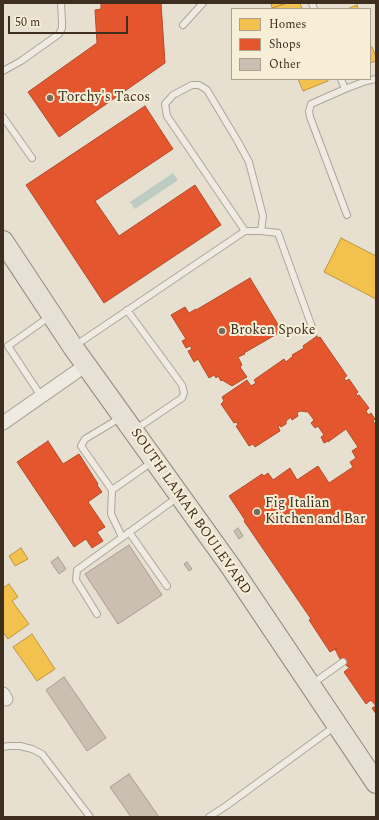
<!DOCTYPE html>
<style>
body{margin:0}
#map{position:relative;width:379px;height:820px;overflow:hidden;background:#e7e0d1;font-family:Spectral,serif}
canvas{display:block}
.frame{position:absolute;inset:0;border:4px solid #3d2e20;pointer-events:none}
.legend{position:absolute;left:231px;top:8px;width:140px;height:72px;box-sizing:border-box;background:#f7eed8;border:1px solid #ada18e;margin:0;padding:5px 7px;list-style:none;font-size:12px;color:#3d2e20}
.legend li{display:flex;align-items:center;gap:8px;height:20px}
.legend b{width:20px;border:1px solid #ada18e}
.scale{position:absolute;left:8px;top:16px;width:120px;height:18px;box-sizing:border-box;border:2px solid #3d2e20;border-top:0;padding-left:5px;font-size:12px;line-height:14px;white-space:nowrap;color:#3d2e20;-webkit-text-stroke:3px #f7eed8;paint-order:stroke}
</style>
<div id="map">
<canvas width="379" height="820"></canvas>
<div class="frame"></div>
<ul class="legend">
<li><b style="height:11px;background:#f2c14e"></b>Homes</li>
<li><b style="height:11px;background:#e4572e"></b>Shops</li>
<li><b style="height:11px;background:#cbbfb2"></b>Other</li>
</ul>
<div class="scale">50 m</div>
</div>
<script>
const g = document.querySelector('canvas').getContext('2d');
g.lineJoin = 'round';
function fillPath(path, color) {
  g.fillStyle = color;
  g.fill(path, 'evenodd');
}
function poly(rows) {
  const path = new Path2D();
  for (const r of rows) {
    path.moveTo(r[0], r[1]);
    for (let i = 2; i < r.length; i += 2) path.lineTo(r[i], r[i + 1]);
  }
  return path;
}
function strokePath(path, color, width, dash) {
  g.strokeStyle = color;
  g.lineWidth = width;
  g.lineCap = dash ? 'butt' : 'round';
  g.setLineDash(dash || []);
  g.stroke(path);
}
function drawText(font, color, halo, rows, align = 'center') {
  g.font = font + ' Spectral,serif';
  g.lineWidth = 4;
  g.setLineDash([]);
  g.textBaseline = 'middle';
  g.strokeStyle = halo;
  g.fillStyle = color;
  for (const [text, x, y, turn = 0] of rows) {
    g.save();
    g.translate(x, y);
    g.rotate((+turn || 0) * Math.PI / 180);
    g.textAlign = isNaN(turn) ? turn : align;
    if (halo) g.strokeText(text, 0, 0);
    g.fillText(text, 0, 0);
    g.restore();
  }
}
fillPath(poly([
 [173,173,178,180,135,209,130,202]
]), '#bcccc2');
const homes = poly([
 [271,3,287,3,272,8,271,3],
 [287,3,300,3,302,9,273,9,272,8,287,3],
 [357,5,358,9,347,9,357,5],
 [370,47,372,47,376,57,376,61,370,63,370,47],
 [298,79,328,79,328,81,303,91,298,79],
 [341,238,376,256,376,299,324,272,341,238],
 [21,548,28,559,15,566,9,556,21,548],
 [9,584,18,597,12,601,29,624,8,639,3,632,3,588,9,584],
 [32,634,55,669,37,681,13,647,32,634]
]);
fillPath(homes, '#f2c14e');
strokePath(homes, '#bc9540', 1);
const shops = poly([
 [101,3,161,3,165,63,59,137,28,92,97,43,95,10,101,9,101,3],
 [145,106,173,149,95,201,119,236,195,185,221,225,104,303,26,185,145,106],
 [250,278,282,331,244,353,245,354,238,357,242,365,240,367,247,377,232,386,222,380,221,381,218,376,216,378,214,375,209,378,198,359,194,362,188,351,192,349,190,346,186,348,182,341,186,339,171,315,185,307,189,313,196,309,196,310,250,278],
 [317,336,318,338,320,337,347,376,344,378,346,381,349,379,358,392,356,394,357,396,359,395,369,408,366,411,368,415,371,413,375,419,373,421,374,423,376,423,376,714,372,708,376,706,371,700,366,704,344,672,350,667,349,666,348,667,340,659,335,649,337,649,337,648,330,652,309,620,311,619,244,521,245,520,229,496,262,474,264,476,268,473,273,480,290,468,297,480,318,466,329,483,353,467,350,462,356,458,352,451,358,447,346,429,328,442,328,441,324,443,321,437,324,435,318,426,315,428,311,423,314,420,308,412,300,411,297,413,298,416,292,420,291,417,286,421,286,424,281,427,279,425,278,426,280,431,255,447,253,444,249,446,236,426,238,425,237,422,234,423,221,404,224,401,222,397,247,380,251,386,256,383,254,380,284,359,286,362,293,356,292,355,304,348,303,346,317,336],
 [48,441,63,464,79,454,98,484,97,485,102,492,88,502,105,527,97,532,103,541,92,548,86,539,74,547,17,462,48,441]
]);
fillPath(shops, '#e4572e');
strokePath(shops, '#b24b2a', 1);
const building = poly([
 [238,528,243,536,239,539,234,531,238,528],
 [129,545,162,595,118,624,85,574,129,545],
 [58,557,66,569,59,574,51,562,58,557],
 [187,562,192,569,189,571,184,564,187,562],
 [64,677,106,738,87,751,46,690,64,677],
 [129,774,159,817,131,817,110,787,129,774]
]);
fillPath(building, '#cbbfb2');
strokePath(building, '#a89c90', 1);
const lane = poly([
 [312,3,314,9],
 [183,25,203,3],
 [3,71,21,61,59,34,62,28,62,22,61,3],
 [341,79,345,89,311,104,309,111,310,117,347,215],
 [345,89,366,81,376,79],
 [3,117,32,158],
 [245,231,167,116,165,104,173,95,192,85,199,85,207,90,237,140,249,162,263,216,261,231],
 [127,310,182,385,184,393,182,398,136,429],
 [76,345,245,231,261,231,278,233,312,327],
 [41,396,8,346,49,317],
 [112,490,81,446,85,439,120,418],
 [129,532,167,586],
 [122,537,111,514,112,490,152,462],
 [97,614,76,580,77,570,178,497],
 [312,684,343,662],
 [3,747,9,746,20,746,32,749,42,754,90,817],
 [209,817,226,806,334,727]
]);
const street = poly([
 [3,423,86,365],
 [3,694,6,699]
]);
const primary = poly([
 [3,241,73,347,231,567,376,783]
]);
strokePath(lane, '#ada599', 8);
strokePath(street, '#ada599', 15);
strokePath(primary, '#928b80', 22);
strokePath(lane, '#efebe3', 6);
strokePath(street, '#efebe3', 13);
strokePath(primary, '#e6e1d4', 20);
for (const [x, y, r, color] of [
 [50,98,4,"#786c5e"],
 [222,331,4,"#786c5e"],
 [257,512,4,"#786c5e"]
]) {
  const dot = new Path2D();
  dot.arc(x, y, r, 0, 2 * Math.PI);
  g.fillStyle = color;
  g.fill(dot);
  strokePath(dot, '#f7eed8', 1.5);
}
drawText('14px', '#3d2e20', '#f7eed8', [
 ["Torchy's Tacos",58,98],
 ["Broken Spoke",230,331],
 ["Fig Italian",265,504],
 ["Kitchen and Bar",265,520]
], 'left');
drawText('14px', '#3d2e20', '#f7eed8', [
 ["SOUTH LAMAR BOULEVARD",190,512,55]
]);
</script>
